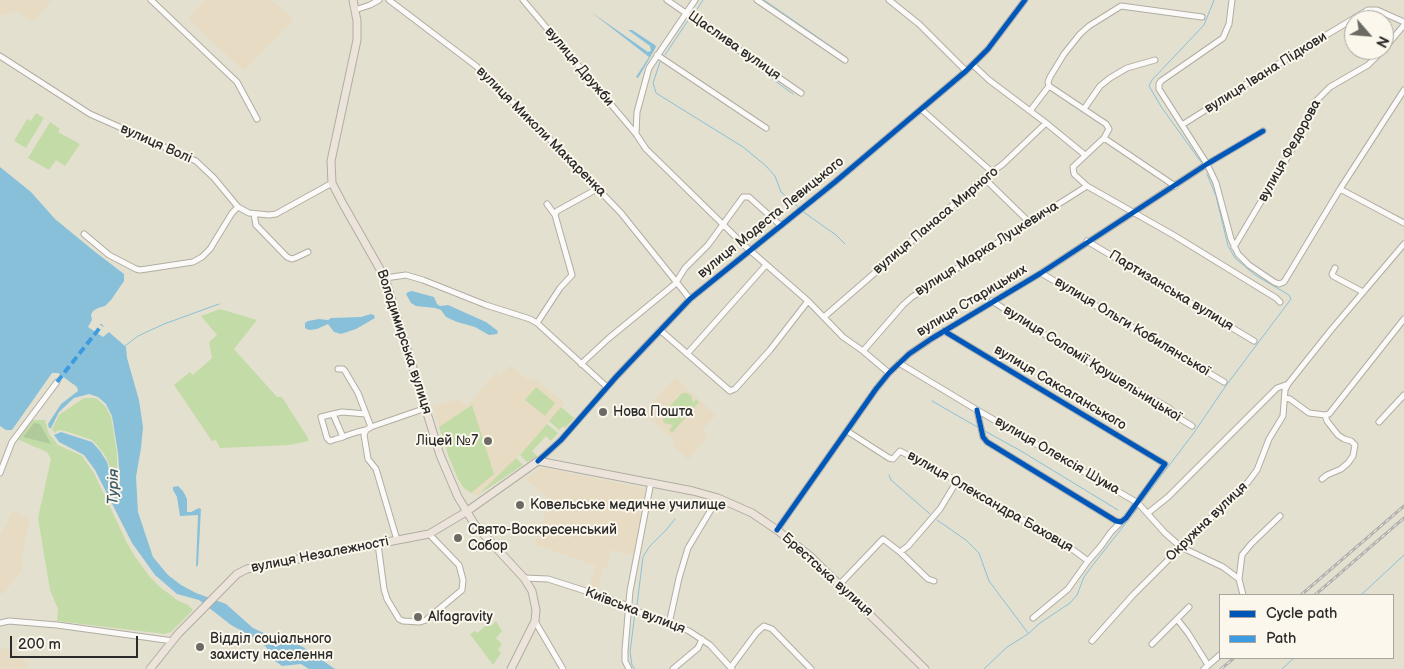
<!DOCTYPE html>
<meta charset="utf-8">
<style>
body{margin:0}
#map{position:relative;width:1404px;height:669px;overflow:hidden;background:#e4e0cf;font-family:"Balsamiq Sans",sans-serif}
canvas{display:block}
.legend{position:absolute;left:1219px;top:594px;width:175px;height:65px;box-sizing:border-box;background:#fbf7ec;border:1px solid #a8a59f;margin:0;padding:6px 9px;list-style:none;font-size:15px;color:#2b2b2b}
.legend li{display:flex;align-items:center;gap:10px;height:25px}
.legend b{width:25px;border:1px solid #a8a59f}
.north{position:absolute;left:1344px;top:10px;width:50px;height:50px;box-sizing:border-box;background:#fbf7ec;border:1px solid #a8a59f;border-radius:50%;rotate:117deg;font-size:14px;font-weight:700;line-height:20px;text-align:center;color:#2b2b2b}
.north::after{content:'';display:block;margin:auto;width:18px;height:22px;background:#6c6a64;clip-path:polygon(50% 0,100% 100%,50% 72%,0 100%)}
.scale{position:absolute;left:10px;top:636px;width:128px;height:22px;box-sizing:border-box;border:2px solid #2b2b2b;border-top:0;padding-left:6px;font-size:15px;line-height:18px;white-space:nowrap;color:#2b2b2b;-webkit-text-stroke:4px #fbf7ec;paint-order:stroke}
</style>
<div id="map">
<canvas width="1404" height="669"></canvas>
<ul class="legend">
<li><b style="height:6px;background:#0057b8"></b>Cycle path</li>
<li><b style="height:6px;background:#3d9ce1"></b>Path</li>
</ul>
<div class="north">N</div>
<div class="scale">200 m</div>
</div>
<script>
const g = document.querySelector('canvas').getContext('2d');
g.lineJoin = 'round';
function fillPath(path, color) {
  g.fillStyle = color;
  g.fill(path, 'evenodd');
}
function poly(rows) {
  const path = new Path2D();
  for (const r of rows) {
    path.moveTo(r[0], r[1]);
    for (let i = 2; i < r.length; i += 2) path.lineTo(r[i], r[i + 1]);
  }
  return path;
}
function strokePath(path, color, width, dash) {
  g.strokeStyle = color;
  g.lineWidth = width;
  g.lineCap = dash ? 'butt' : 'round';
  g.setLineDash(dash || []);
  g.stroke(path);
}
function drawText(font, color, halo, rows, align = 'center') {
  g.font = font + ' "Balsamiq Sans",sans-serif';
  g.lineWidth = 4;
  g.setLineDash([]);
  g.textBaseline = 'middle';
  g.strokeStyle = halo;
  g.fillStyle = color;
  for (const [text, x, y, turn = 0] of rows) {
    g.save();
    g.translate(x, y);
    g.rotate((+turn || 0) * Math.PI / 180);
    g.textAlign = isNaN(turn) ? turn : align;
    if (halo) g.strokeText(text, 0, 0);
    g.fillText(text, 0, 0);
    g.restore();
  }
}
fillPath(poly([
 [0,0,52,0,33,22,16,11,0,16],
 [204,0,272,0,294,19,244,71,188,19],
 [510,365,528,380,534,378,565,403,520,455,478,495,471,493,464,488,458,479,449,457,433,406,459,399,467,406,496,372,500,376],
 [675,377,716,415,702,431,708,437,688,460,672,445,675,441,643,412],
 [685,393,691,396,692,404,696,399,699,402,674,424],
 [540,468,544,468,648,489,633,556,611,550,607,568,604,568,596,593,587,591,596,566,534,544,550,500,526,479],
 [13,510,30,519,21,560,23,565,23,569,5,592,0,595,0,536],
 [7,647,28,664,25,669,0,669,0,649]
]), '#e7dcc3');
fillPath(poly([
 [36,113,44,118,26,148,14,141,27,119,31,121],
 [50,122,60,129,58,132,80,144,65,166,56,160,49,170,28,158],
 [220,309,257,320,234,349,277,397,282,397,308,438,308,441,289,445,220,448,216,440,212,441,174,385,190,372,193,375,212,358,209,342,217,335,201,316],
 [536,387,555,403,545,416,525,400],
 [682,393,686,393,691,395,693,403,696,399,699,402,672,433,669,430,673,425,664,423,662,415],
 [84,398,96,398,106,407,111,417,117,453,117,485,106,457,97,445,92,440,65,431,58,430,55,433,52,429,59,415],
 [472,405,494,474,471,493,464,488,458,479,449,457,439,427],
 [561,407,574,418,565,428,563,426,559,430,549,421],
 [33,420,45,420,49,434,58,445,82,456,94,473,127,543,136,558,149,576,160,587,177,600,188,605,193,610,171,632,165,634,57,621,58,609,50,590,38,518,51,459,47,452,17,439],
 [547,424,558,433,551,441,546,436,532,451,537,456,527,462,520,455],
 [516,458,523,465,478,495],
 [496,621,502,631,496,638,502,644,498,649,501,653,493,665,470,634,475,631,477,633,488,624,491,626]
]), '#c3dba6');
fillPath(poly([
 [34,423,40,424,51,444,23,437]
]), '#b0ca9c');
fillPath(poly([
 [591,12,648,52,651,51,650,46,628,30,632,30,655,45,656,47,638,78,636,77,649,57],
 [0,167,31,192,55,219,94,251,124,274,124,281,111,300,105,306,98,308,93,311,91,315,92,320,88,327,103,337,109,332,126,347,127,358,139,400,143,427,141,448,136,477,138,512,153,557,168,575,181,585,196,593,226,604,253,628,270,636,284,638,303,647,335,669,309,669,301,664,282,666,268,656,267,648,260,641,231,625,199,600,177,594,155,575,132,543,95,470,84,455,59,442,54,435,61,432,92,442,100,451,107,462,114,487,117,489,120,481,118,453,112,416,106,404,98,397,89,394,74,398,59,412,51,428,49,428,48,424,61,404,78,391,77,387,58,373,52,373,12,430,6,430,0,426],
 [412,291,434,297,437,304,440,306,448,305,486,322,498,331,497,334,489,335,475,327,457,322,446,317,441,310,435,308,416,306,411,303,406,294,408,292],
 [371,314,374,315,375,318,356,329,341,334,334,332,328,324,317,329,309,330,305,328,305,323,308,321,319,319,328,320,331,318,361,317],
 [178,486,183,491,187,499,187,512,191,512,199,508,201,509,198,565,196,567,198,515,180,516,177,497,173,490,173,487]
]), '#89c0d9');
strokePath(poly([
 [764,0,846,57],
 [694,14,703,0],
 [700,26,793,94],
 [665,55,689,19],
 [660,62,653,83,656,93,743,147,765,165,775,176,781,192,799,208],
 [1201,162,1162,108,1149,86,1152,80,1204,25,1214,0],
 [802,211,836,235,845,244],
 [125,346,138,336,164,324,219,304],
 [932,401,979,428],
 [983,430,1021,451,1118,510],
 [889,475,891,480,930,514],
 [1142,501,1193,434,1225,387,1291,299,1289,295,1255,275,1235,258,1228,246,1216,196,1207,174],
 [937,520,966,540,979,553,989,581,1028,633],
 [1361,595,1404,555],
 [637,605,643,557,649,547,666,530,675,519],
 [635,669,632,665,630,652,635,613],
 [984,669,1007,647,1028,634,1040,623,1070,603,1077,595,1084,577,1092,566,1137,509],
 [1282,669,1294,658]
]), '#89c0d9', 1);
const minor = poly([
 [151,0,237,82,257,119],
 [389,0,476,66,537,126,621,213,690,299],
 [523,0,636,134,646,149,745,246,808,301,843,337,863,351,889,373],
 [667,0,801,93],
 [757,0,845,60],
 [889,0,919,24,966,71],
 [1232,0,1229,24,1223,38,1161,81,1159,84,1159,89,1207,164,1216,183,1231,239,1238,254,1249,265,1274,282,1279,284,1284,282,1340,189,1404,90],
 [355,10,370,5,379,0],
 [1384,49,1404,25],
 [657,55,766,128],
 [0,56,90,114,196,161,214,178,238,207,249,213,269,215,276,214,332,183],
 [973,65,989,80,1046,123,1085,155],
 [1049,86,1106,124,1109,129,1104,138,1073,167,1074,174,1087,186,1175,236,1276,298,1280,302],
 [1049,86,1048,82,1050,77,1064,54,1080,34,1089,26,1121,6,1202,17],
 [921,109,992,172],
 [1084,109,1100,86,1110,78,1127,68,1155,60],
 [1030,111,1049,86],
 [1182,125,1278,64,1368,10,1377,10,1404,22],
 [636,134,637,112,649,68,695,0],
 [1104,138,1175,186],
 [984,178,1029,222],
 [1340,189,1404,223],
 [547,204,555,215],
 [254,214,256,225,287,257,292,259,295,258,308,252],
 [84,234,109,255,136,269,140,270,193,262,202,257,210,249,232,213,238,207],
 [1087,241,1254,341],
 [1234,247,1297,141,1314,103,1330,87,1368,65,1383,50],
 [1335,268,1332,274,1333,276,1363,292],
 [1041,273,1224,382],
 [385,278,406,275,423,280,486,305,530,319,537,323,607,387],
 [992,301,1097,368,1169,408,1179,418,1192,426],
 [824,317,984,178,1003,164,1046,123],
 [537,323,560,288,572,275,555,215,557,211,597,189],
 [660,330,730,391,732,390,735,389,770,350,808,301],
 [944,331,1165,464,1126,518,1121,522,1116,521,987,442,983,437,977,410],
 [863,351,903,305,912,297,1087,186],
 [687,354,766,265],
 [899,363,977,410,1138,503,1165,533,1181,547,1223,567,1239,579,1243,595],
 [581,364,609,338,675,284,685,268,708,245,743,197,749,197,780,225],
 [338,369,343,369,345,371,358,393,371,427],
 [1285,398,1290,399,1309,413,1325,415,1329,414,1404,319],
 [333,414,342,412,366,414],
 [1379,422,1404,395],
 [847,431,889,458,893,459,900,451,957,481,1072,549,1088,561,1068,589,1033,618],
 [343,437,333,414,321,417,327,438,330,441,336,439,343,437,345,436,357,432,366,430],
 [538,461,561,440,616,377,690,299,835,182,966,71,988,49,1025,0],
 [0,473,12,442,57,382],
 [1322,479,1327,475,1341,469,1348,463,1353,456,1355,445,1351,441,1344,439,1338,435,1327,421,1325,415],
 [1148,513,1168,497,1277,388,1288,384],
 [777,530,876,389,889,373,909,354,931,339,1041,273,1207,164,1263,131],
 [397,540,376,469,368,459,364,435,366,430,371,427,426,408],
 [378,544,384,589,387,599,399,619,403,621,420,622,426,620,462,590,463,580,459,565,429,534],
 [900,552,928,579,934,581],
 [1088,561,1101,546,1111,532,1121,522],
 [524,578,548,579,592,593,629,606,634,610,689,631,710,645,732,669],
 [1239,579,1242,555,1251,544,1280,516],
 [840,584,883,539,900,552,908,546,940,509,957,481],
 [1189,607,1177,619,1188,633,1208,665],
 [534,622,536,623,563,669],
 [0,623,9,621,57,625,173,641],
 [669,624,679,578,688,548,718,498],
 [1092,641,1133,595,1181,547,1248,482,1257,470,1269,439,1283,416,1285,390,1288,384,1331,330,1404,244],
 [1152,644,1177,619],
 [731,667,757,632,764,626,772,629,811,669],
 [629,669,625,661,625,650,630,591,651,482],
 [673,669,698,648,702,639],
 [1204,669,1220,655]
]);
const major = poly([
 [353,0,357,21,357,40,331,161,332,183,343,204,385,278,440,455,458,497,475,525,524,578,532,591,536,610,535,621,511,669],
 [150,669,178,634,237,574,247,569,257,567,429,534,466,512,538,461,693,491,718,498,752,513,777,530,810,556,925,669]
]);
strokePath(minor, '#b0ada3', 7);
strokePath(major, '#b0ada3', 9);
strokePath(minor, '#fbfaf8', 5);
strokePath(major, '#ece4db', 7);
const rail = poly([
 [1301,595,1404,506],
 [1315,595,1404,518],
 [1221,669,1234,658]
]);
strokePath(rail, '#b3b2b0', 3);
strokePath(rail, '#fbf7ec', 1, [4]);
strokePath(poly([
 [57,382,102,325]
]), '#3d9ce1', 4, [8, 4]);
strokePath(poly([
 [944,331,1165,464,1126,518,1121,522,1116,521,987,442,983,437,977,410],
 [538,461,561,440,616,377,690,299,835,182,966,71,988,49,1025,0],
 [777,530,876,389,889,373,909,354,931,339,1041,273,1207,164,1263,131]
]), '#0057b8', 5);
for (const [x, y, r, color] of [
 [603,412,5,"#6c6a64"],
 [488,441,5,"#6c6a64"],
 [520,505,5,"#6c6a64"],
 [458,538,5,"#6c6a64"],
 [418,617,5,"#6c6a64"],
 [200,647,5,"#6c6a64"]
]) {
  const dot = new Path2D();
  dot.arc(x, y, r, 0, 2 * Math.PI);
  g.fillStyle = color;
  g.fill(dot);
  strokePath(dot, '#fbf7ec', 2);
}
drawText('14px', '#2b2b2b', '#fbf7ec', [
 ["Щаслива вулиця",734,46,35],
 ["вулиця Дружби",579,67,50],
 ["вулиця Івана Підкови",1266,73,-32],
 ["вулиця Миколи Макаренка",541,132,45],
 ["вулиця Волі",156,144,24],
 ["вулиця Федорова",1290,151,-61],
 ["вулиця Модеста Левицького",771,218,-39],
 ["вулиця Панаса Мирного",936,221,-40],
 ["вулиця Марка Луцкевича",987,249,-32],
 ["Партизанська вулиця",1171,291,31],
 ["вулиця Старицьких",972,301,-31],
 ["вулиця Ольги Кобилянської",1132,327,31],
 ["Володимирська вулиця",404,342,72],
 ["вулиця Соломії Крушельницької",1092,364,32],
 ["вулиця Саксаганського",1060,388,31],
 ["вулиця Олексія Шума",1057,456,30],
 ["вулиця Олександра Баховця",990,502,30],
 ["Окружна вулиця",1207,522,-44],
 ["вулиця Незалежності",320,555,-11],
 ["Брестська вулиця",827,575,42],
 ["Київська вулиця",635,611,21]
]);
drawText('14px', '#2b2b2b', '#fbf7ec', [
 ["Нова Пошта",613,412],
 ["Ліцей №7",478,441,"right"],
 ["Ковельське медичне училище",530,505],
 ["Свято-Воскресенський",468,530],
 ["Собор",468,546],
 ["Alfagravity",428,617],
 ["Відділ соціального",210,639],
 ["захисту населення",210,655]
], 'left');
drawText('italic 15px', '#3e5a69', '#fbf7ec', [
 ["Турія",114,487,-89]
]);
</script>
